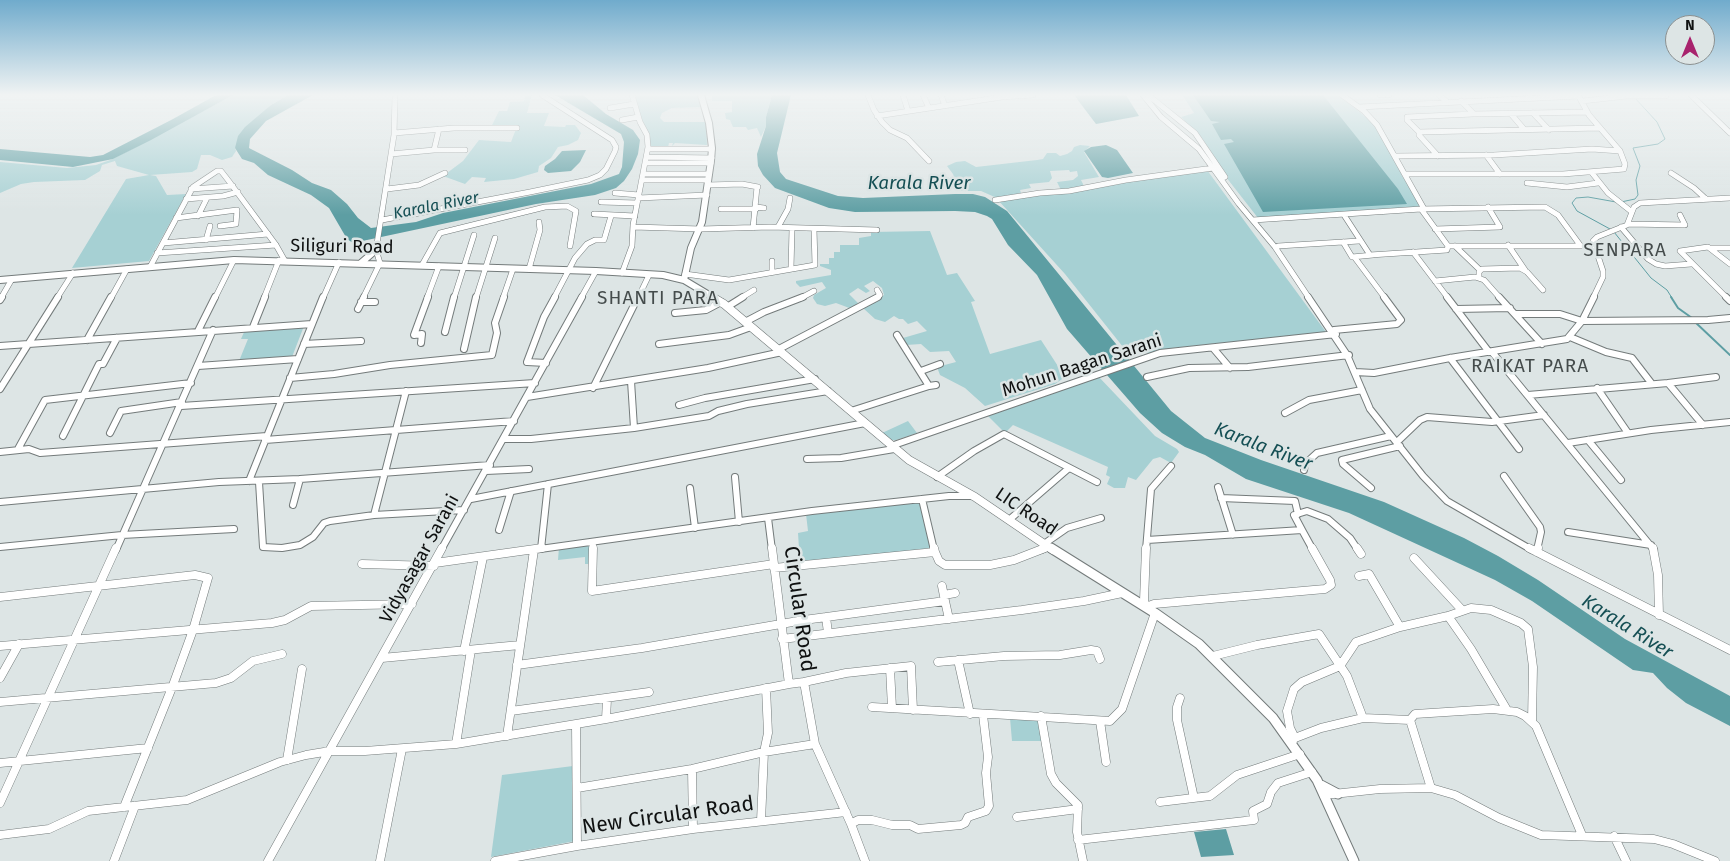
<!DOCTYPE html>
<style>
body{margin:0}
#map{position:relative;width:1730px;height:861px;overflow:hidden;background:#dde5e5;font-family:"Fira Sans",sans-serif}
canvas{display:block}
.north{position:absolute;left:1665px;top:15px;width:50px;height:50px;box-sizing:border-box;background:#dde5e5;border:1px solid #8b9090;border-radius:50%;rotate:0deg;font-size:14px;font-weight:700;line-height:20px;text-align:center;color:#0f1111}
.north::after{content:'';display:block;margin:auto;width:18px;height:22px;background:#a8236d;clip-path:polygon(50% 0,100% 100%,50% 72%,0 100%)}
</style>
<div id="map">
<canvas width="1730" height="861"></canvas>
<div class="north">N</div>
</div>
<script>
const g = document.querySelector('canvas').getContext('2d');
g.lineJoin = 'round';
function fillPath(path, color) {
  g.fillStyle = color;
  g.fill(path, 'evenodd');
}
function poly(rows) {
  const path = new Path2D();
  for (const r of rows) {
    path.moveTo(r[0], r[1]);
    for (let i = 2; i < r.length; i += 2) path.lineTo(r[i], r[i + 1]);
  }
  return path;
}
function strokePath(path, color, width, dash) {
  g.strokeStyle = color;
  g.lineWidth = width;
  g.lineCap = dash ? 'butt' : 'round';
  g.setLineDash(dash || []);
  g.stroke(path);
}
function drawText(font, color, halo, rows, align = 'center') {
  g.font = font + ' "Fira Sans",sans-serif';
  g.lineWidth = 5;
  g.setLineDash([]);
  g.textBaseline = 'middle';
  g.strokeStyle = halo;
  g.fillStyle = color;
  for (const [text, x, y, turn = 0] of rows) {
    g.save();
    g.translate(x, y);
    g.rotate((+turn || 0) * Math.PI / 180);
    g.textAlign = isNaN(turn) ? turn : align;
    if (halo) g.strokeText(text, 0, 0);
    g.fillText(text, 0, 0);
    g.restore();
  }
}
fillPath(poly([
 [233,95,288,95,271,105,235,148,236,151,232,157,222,160,210,155,201,155,197,169,192,172,150,175,156,176,167,195,186,194,149,261,72,268,126,179,149,175,117,166,115,161,102,165,100,171,85,180,34,182,21,184,0,193,0,162,67,168,96,165,113,159],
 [525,95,532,95,527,113,549,113,544,126,565,127,566,125,575,125,581,133,578,140,568,145,558,147,551,158,539,166,538,172,514,179,484,182,486,178,472,177,465,184,443,176,463,161,479,140,511,142,516,129,491,127,499,111,507,111,510,102,524,101],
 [635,95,697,95,703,107,672,108,662,113,660,118,664,122,706,122,707,145,675,143,672,146,673,143,669,143,668,147,650,147,640,121],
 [712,95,772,95,766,117,766,126,761,137,757,128,748,130,746,127,733,127,730,120,726,119,725,113,732,112,732,101,712,101],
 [1182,95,1338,95,1371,121,1391,149,1402,176,1413,191,1420,207,1258,218,1226,177,1202,138,1181,117,1194,113],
 [1080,145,1090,146,1084,152,1099,177,1081,180,1084,186,1061,190,1057,182,1073,180,1078,176,1077,171,1070,172,1069,170,1050,171,1052,178,1049,182,1029,184,1031,188,1020,190,1021,193,997,198,981,191,959,191,953,174,947,166,956,162,965,161,976,167,1037,160,1043,159,1047,153,1056,153,1060,156,1067,154,1072,151,1074,147],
 [1207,170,1326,332,1172,348,1150,353,1127,352,1065,274,998,200],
 [930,231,947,275,957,273,975,301,971,302,990,354,1041,340,1065,377,1055,384,985,406,965,388,940,375,937,367,956,362,949,351,930,352,921,344,906,345,903,338,927,331,917,321,908,324,903,319,899,319,894,316,885,322,875,319,863,308,884,295,882,288,873,281,864,286,870,291,866,293,858,288,849,294,858,303,852,309,836,303,825,306,817,304,813,298,814,295,826,288,822,282,800,287,796,283,796,281,831,275,831,270,820,266,820,264,829,264,829,258,834,258,834,252,840,252,840,245,859,245,859,238,871,236,871,232],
 [304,326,292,357,239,361,248,339,241,339,245,330],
 [1097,375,1155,436,1177,449,1179,452,1171,463,1160,457,1153,459,1136,480,1128,477,1125,488,1114,488,1107,484,1110,477,1106,475,1108,467,1013,425,1005,433,987,415],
 [908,421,917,433,896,440,890,440,882,433],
 [921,501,930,548,800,564,798,533,808,531,806,514],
 [590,545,590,564,585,564,585,557,558,560,559,547],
 [1010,718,1034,718,1039,722,1041,741,1012,741],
 [573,766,575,841,491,857,502,775]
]), '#a6d0d3');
fillPath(poly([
 [216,95,233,95,151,140,113,159,73,167,0,160,0,149,90,157,103,155,173,119],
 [288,95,313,95,266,121,250,139,249,148,292,170,312,183,331,190,347,204,358,218,371,228,416,222,443,213,591,184,619,174,622,167,624,142,621,134,555,95,583,95,606,114,633,130,640,140,638,154,632,169,624,181,616,188,595,195,536,204,353,243,347,239,329,208,311,195,268,175,254,163,242,159,235,148,238,136,245,127,271,105],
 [772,95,791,95,777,153,780,172,786,179,838,196,863,198,955,194,973,194,985,197,1007,211,1171,411,1205,438,1261,460,1384,502,1464,538,1498,556,1538,580,1625,639,1730,696,1730,726,1686,703,1667,688,1653,673,1633,670,1532,601,1495,580,1349,513,1246,479,1205,455,1185,447,1162,433,1140,413,1067,329,1037,275,1008,245,992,219,987,216,975,212,955,211,855,212,829,208,775,188,763,175,758,166,757,154,766,126,766,117],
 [1074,95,1126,95,1139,116,1096,124],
 [1193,95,1323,95,1398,189,1407,204,1263,212,1224,144,1234,142,1231,139,1221,140,1212,124,1220,122,1211,121],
 [1106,145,1117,150,1133,173,1108,178,1102,177,1084,151,1091,147],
 [586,150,580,162,571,171,548,173,544,170,545,166,555,159,562,151],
 [1226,829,1234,855,1201,857,1194,832]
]), '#5d9ea3');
strokePath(poly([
 [1621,202,1635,199,1638,195,1636,180,1640,166,1633,148,1658,144,1665,139,1657,122,1635,98],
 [1610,229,1577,211,1572,203,1576,198,1588,197,1616,202],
 [1614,232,1651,278,1667,290,1672,298]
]), '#5d9ea3', 1);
strokePath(poly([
 [1671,297,1678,308,1692,318],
 [1695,322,1730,355]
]), '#5d9ea3', 2);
const minorFar2 = poly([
 [868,95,874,110,882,122,890,130,907,138,929,161],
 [903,95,908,111],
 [923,95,929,108],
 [941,95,945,106],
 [1143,95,1161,117,1199,149,1239,204,1275,247,1309,298],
 [1148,95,1195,133,1225,177],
 [1380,95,1389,95],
 [1439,95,1446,101],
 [1691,95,1730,133],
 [1461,101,1474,114,1587,112],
 [1582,101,1627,96,1666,96],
 [1359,107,1579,96],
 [610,108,634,104],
 [1533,113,1549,130],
 [1511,114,1523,128],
 [877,116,1002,97,1033,95],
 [622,120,638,117],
 [1419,132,1407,120,1407,117,1473,114],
 [394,133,454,128,517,128],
 [648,149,712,149],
 [434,150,439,129],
 [391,154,434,150,465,150],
 [1486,155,1500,174],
 [1396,156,1494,155,1592,149,1620,151],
 [1438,156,1419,135,1419,132,1599,128],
 [646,157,712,158],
 [645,163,711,163],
 [1592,173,1608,193,1632,212],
 [1671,173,1694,188,1706,199],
 [644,174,709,174],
 [1405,174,1563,174,1624,169,1625,164,1620,151,1589,115,1578,95],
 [642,180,708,180],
 [1527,183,1567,187,1598,183],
 [708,185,742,184,758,187],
 [191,189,233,186],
 [387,189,419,185,445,173],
 [615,193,639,195],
 [638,198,707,195],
 [186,199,223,196,238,192],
 [995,200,1040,193,1069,191,1126,180,1213,168],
 [601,202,637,203],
 [756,207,764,208],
 [721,209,756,209],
 [1421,209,1545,207,1558,215,1580,245],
 [594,214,635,216],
 [1344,215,1370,255,1447,250,1448,246,1421,209],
 [198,216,207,198],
 [176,218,237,210,236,224,220,226],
 [382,220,530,192,588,180,600,175,606,169,615,151,616,147,612,140,542,95],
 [1253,220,1421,209,1423,207,1377,125,1364,111,1342,95],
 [1628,224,1685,225,1680,215],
 [633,227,701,229,770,227,877,230],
 [778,227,788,209,790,198],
 [1621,227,1648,259,1656,264,1665,266,1691,264],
 [753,228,757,187],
 [1435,229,1500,227,1488,207],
 [206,240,210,226],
 [1343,242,1352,257,1373,255],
 [163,243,268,234],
 [1508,245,1525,270],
 [1278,246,1359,241],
 [1448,246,1594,246],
 [1455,246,1480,270],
 [1711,248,1730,248],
 [1413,252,1448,298],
 [157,253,276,245],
 [1355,258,1385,298],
 [772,261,772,272],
 [422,265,440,233,545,207,567,206,576,211,570,246],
 [150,267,193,187,217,171,221,171,228,180,276,245,285,261],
 [791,268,792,229],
 [529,269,540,230,539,222],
 [622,273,632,246,633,225,648,147,647,135,640,122,632,95],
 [685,274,729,280,815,265,814,229],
 [1479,278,1479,272,1482,269,1520,268,1527,272,1543,290],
 [1435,281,1475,277,1484,280,1500,298],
 [1,298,12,279],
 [57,298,73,273],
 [111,298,127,269],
 [215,298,234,260],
 [264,298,279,260],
 [323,298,339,262],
 [363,298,380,263,376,250,394,135,395,95],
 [427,298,439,266],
 [454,298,474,235],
 [476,298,495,238],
 [503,298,513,269],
 [554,298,575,258,587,244,595,240,604,240,611,216],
 [581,298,596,271],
 [638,298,649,275],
 [741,298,754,290],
 [801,298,814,291],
 [876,298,880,295,877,290],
 [1593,298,1603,277,1603,271,1593,241,1597,237,1627,225,1634,207,1640,203,1730,198],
 [1727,298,1680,251,1708,247,1730,264]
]);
const minorFar1 = poly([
 [1308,297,1347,355,1370,409,1423,476,1447,501,1532,550],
 [1447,297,1489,352],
 [1499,297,1542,344],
 [1726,297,1730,301],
 [0,300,2,297],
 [361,302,375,302],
 [727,307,743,297],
 [358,309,364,297],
 [1456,309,1510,308],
 [675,313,706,310,721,302],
 [1515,314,1560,314,1582,321,1708,320,1730,318],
 [745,322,764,312,803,297],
 [253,327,265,297],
 [1334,330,1397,324,1401,320,1384,297],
 [198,331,215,297],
 [445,332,454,297],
 [1570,337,1606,352,1632,358,1652,384],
 [87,340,111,297],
 [421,343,422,334,414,335,428,297],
 [304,344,361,341],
 [659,344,729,335,751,327],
 [0,346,312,324],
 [1213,348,1230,368],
 [464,349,476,297],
 [779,349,878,297],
 [1492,352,1654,550],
 [1450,358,1519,449],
 [546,363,527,362,544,317,555,297],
 [198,366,298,359],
 [921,371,940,364],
 [1355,372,1374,373,1450,358,1567,339,1582,321,1594,297],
 [1147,377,1189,368,1248,367,1349,355],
 [290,378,334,374,390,365,492,355,497,333,495,323,504,297],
 [631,381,634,428],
 [1668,383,1716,377],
 [929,386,936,385],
 [593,388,638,297],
 [1597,388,1628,433],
 [0,389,58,297],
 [1528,395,1668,383,1703,425],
 [527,397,708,368,782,352],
 [679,405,705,398,815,379],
 [181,406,535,383],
 [851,411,929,386,897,335],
 [1285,413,1309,400,1362,390],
 [110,433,121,411,182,402],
 [63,436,99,364,103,364,117,338],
 [504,439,531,439,634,428,709,416,718,411,747,404,828,391],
 [265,440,514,421],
 [1588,440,1621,480],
 [1398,441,1420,420,1427,417,1492,422,1544,415],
 [1568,443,1651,430,1730,422],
 [891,446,1160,353,1336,334],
 [18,449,45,400,191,383],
 [0,452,29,449,40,453,267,436],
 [807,459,841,458,894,449],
 [1304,470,1305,464,1317,453,1391,436],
 [486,471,529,469],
 [1504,476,1540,527,1541,532,1537,550],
 [735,477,739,522],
 [937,477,974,451,1004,434,1097,482],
 [249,481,323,297],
 [259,482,263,547,282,548,300,545,313,537,324,523,330,521,374,515,464,510],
 [1218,487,1233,535],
 [690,488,695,528],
 [1371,488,1343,464,1342,460,1400,446],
 [1221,498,1295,501,1298,514],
 [471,499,865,423],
 [922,499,934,550],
 [0,502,219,482,300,479,490,465],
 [293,505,300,479],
 [374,515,406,391],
 [768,518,772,550],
 [1009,520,1069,468],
 [499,530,511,491],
 [1302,530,1294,515,1307,511,1328,519,1350,538,1358,550],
 [1568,532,1651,545],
 [1147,540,1302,530,1313,550],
 [1044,544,1067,528,1101,518],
 [0,547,122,535,234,529],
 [541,549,548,484],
 [116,550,213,330],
 [441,550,582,297],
 [533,550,812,511,949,496,972,496],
 [593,550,593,542],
 [1041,550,1048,547],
 [1146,550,1151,489,1171,466]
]);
const minor = poly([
 [593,548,592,591,774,564],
 [772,548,789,684,804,682,815,744,851,824,865,861],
 [1146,548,1144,601,1146,607,1154,604,1325,589,1331,585,1330,580,1312,548],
 [1357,548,1361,554],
 [1529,548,1730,650],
 [1653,548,1658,575,1659,615],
 [935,552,939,561,945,565,990,565,1014,560,1045,548],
 [1537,552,1538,548],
 [1414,558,1462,610],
 [435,563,542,548],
 [362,564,434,566],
 [774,568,935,552,934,548],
 [1359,576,1369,574,1400,627],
 [942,586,945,601],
 [944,595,955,593],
 [0,597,195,575,208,578,193,630,173,685,124,807],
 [1448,616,1471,649,1507,710],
 [826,617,828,633],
 [782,639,1022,610,1084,601,1122,593],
 [0,646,272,623,285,620,311,606,412,604],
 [464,651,483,557],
 [1213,656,1257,645,1319,634,1347,676,1363,718,1321,728,1295,738],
 [382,658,520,645],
 [958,660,970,714],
 [938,662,1004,656,1060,655,1091,650,1097,651,1100,659],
 [517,665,642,648,804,620,945,601,949,619],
 [890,668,892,708],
 [0,678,19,644],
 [804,682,846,673,911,666,913,710],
 [1180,698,1177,707,1177,720,1194,798],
 [0,702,216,683,231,678,253,661,282,654],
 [872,707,1110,721,1122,709,1155,613],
 [511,711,649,692],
 [1041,716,1051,774,1056,783,1078,805,1077,832,1083,861],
 [1363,718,1410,720],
 [606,719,607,699],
 [1100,721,1106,762],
 [576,725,577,846],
 [507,736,534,550],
 [1292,742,1295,738,1290,728,1287,711,1294,689,1302,682,1340,666,1356,642,1400,627,1448,616,1471,608,1491,610,1521,623,1528,629,1533,667,1532,721],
 [456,744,471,650],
 [287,760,302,669],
 [0,763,148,748],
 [692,769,693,829],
 [577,788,692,769,764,752,768,733,766,688],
 [1431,788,1410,720,1415,714,1493,709,1517,712,1525,716,1536,726,1582,835],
 [1324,795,1380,789,1431,788,1455,795,1499,818,1541,835,1654,839,1673,844,1715,861],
 [1160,802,1210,796,1237,775,1300,754],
 [0,803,116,548],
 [1017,817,1078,809],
 [761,821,764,752,815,744],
 [851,824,858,820,872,820,892,825,910,825,918,829,961,825,965,823,968,817,986,811,989,806,986,773,988,757,983,715],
 [0,835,49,829,88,811,187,800,280,762,306,755,330,751,365,751,456,744,606,719,789,684],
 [1614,836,1626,861],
 [1078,840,1254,820,1253,811,1267,804,1271,792,1278,783,1312,772],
 [114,861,135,806],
 [268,861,442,548],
 [380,861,402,749],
 [495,861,577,846,693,829,846,812]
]);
const majorFar2 = poly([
 [362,262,376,250],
 [0,280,234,260,596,271,663,275,684,280,714,298],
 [684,280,691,248,702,222,711,161,712,148,709,123,701,95]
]);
const majorFar1 = poly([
 [712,297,724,304,909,460,975,497,1053,550]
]);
const major = poly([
 [1051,548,1155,613,1199,644,1273,718,1317,780,1354,861],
 [1321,785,1338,794]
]);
strokePath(minorFar2, '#747b7b', 6);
strokePath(minorFar1, '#747b7b', 8);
strokePath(minor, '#747b7b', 9);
strokePath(majorFar2, '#747b7b', 8);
strokePath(majorFar1, '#747b7b', 9);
strokePath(major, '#747b7b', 11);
strokePath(minorFar2, '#fff', 5);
strokePath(minorFar1, '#fff', 6);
strokePath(minor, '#fff', 8);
strokePath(majorFar2, '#fff', 6);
strokePath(majorFar1, '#fff', 8);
strokePath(major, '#fff', 9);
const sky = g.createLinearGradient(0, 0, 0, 215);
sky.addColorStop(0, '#70abcc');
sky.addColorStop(0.44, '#f0f3f3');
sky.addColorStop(1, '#f0f3f300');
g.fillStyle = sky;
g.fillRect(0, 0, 1730, 215);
drawText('italic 16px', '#154f54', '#dde5e5', [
 ["Karala River",436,206,-11]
]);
drawText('18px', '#0f1111', '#dde5e5', [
 ["Siliguri Road",342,247,1],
 ["Mohun Bagan Sarani",1082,366,-18],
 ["LIC Road",1026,512,34],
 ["Vidyasagar Sarani",420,559,-61]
]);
drawText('italic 19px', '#154f54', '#dde5e5', [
 ["Karala River",919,184],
 ["Karala River",1263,447,21],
 ["Karala River",1627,627,32]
]);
g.letterSpacing = '1px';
drawText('19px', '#454c4c', '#dde5e5', [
 ["SENPARA",1625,251],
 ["SHANTI PARA",658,299],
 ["RAIKAT PARA",1530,367]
]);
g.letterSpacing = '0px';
drawText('21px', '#0f1111', '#dde5e5', [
 ["Circular Road",799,609,82],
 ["New Circular Road",668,816,-8]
]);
</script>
